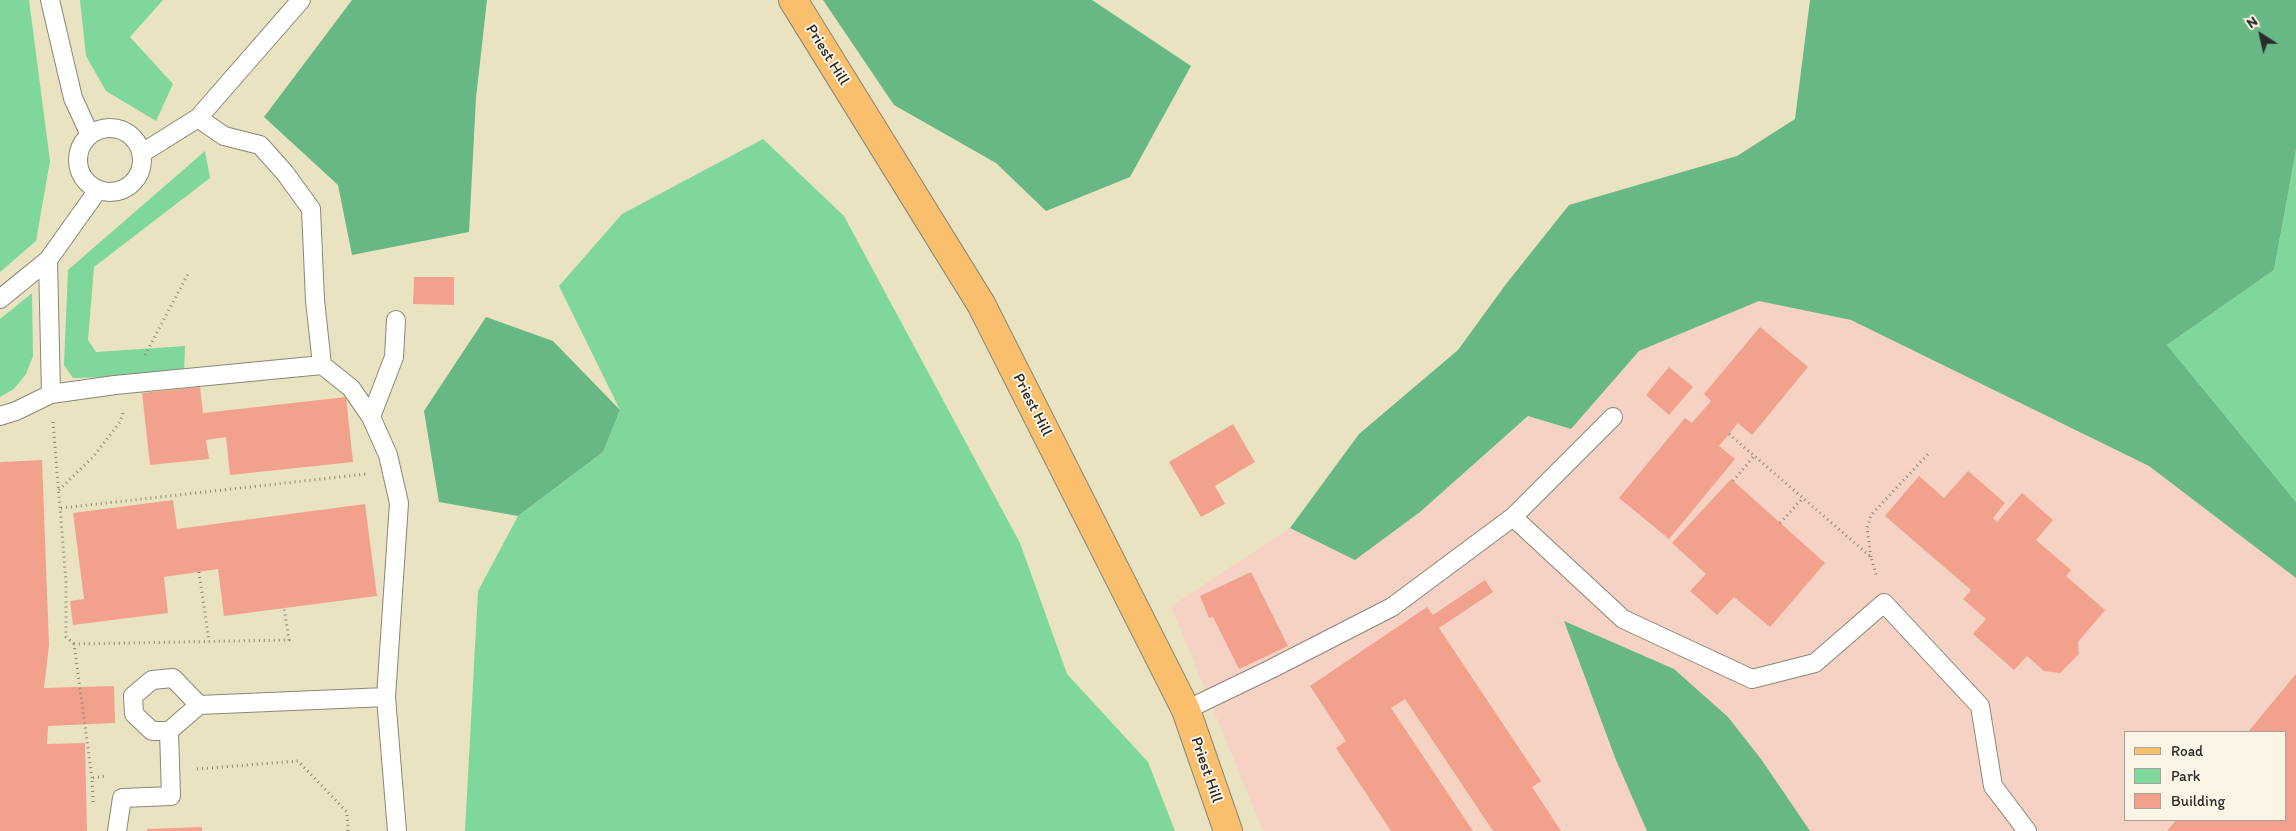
<!DOCTYPE html>
<style>
body{margin:0}
#map{position:relative;width:2296px;height:831px;overflow:hidden;background:#eae3c2;font-family:Itim,sans-serif}
canvas{display:block}
.legend{position:absolute;left:2124px;top:731px;width:162px;height:90px;box-sizing:border-box;background:#fcf5e5;border:1px solid #a8a49b;margin:0;padding:6px 9px;list-style:none;font-size:15px;color:#2b2b2b}
.legend li{display:flex;align-items:center;gap:10px;height:25px}
.legend b{width:25px;border:1px solid #a8a49b}
.north{position:absolute;left:2236px;top:10px;width:50px;height:50px;-webkit-text-stroke:4px #fcf5e5;paint-order:stroke;rotate:325deg;font-size:14px;font-weight:700;line-height:20px;text-align:center;color:#2b2b2b}
.north::after{content:'';display:block;margin:auto;width:18px;height:22px;background:#2b2b2b;clip-path:polygon(50% 0,100% 100%,50% 72%,0 100%)}
</style>
<div id="map">
<canvas width="2296" height="831"></canvas>
<ul class="legend">
<li><b style="height:6px;background:#f9bf6c"></b>Road</li>
<li><b style="height:14px;background:#7fd79c"></b>Park</li>
<li><b style="height:14px;background:#f2a28c"></b>Building</li>
</ul>
<div class="north">N</div>
</div>
<script>
const g = document.querySelector('canvas').getContext('2d');
g.lineJoin = 'round';
function fillPath(path, color) {
  g.fillStyle = color;
  g.fill(path, 'evenodd');
}
function poly(rows) {
  const path = new Path2D();
  for (const r of rows) {
    if (r.length === 3) {
      path.moveTo(r[0] + r[2], r[1]);
      path.arc(r[0], r[1], r[2], 0, 2 * Math.PI);
      continue;
    }
    path.moveTo(r[0], r[1]);
    for (let i = 2; i < r.length; i += 2) path.lineTo(r[i], r[i + 1]);
  }
  return path;
}
function strokePath(path, color, width, dash) {
  g.strokeStyle = color;
  g.lineWidth = width;
  g.lineCap = dash ? 'butt' : 'round';
  g.setLineDash(dash || []);
  g.stroke(path);
}
function drawText(font, color, halo, rows, align = 'center') {
  g.font = font + ' Itim,sans-serif';
  g.lineWidth = 4;
  g.setLineDash([]);
  g.textBaseline = 'middle';
  g.strokeStyle = halo;
  g.fillStyle = color;
  for (const [text, x, y, turn = 0] of rows) {
    g.save();
    g.translate(x, y);
    g.rotate((+turn || 0) * Math.PI / 180);
    g.textAlign = isNaN(turn) ? turn : align;
    if (halo) g.strokeText(text, 0, 0);
    g.fillText(text, 0, 0);
    g.restore();
  }
}
fillPath(poly([
 [1759,301,1851,320,2149,466,2296,578,2296,831,1263,831,1171,606,1290,528,1355,559,1420,512,1529,416,1571,429,1639,351],
 [2125,732,2285,732,2285,820,2125,820]
]), '#f5d2c3');
fillPath(poly([
 [0,0,29,0,50,161,36,241,0,272],
 [80,0,163,0,130,37,173,84,156,121,106,91,86,56],
 [763,139,844,216,1020,543,1067,674,1148,762,1175,831,465,831,478,591,518,516,603,452,620,410,559,286,622,214],
 [2296,150,2296,502,2167,345,2274,270],
 [205,151,210,178,94,267,88,340,96,352,185,346,184,375,73,378,64,365,68,270],
 [32,293,33,356,26,374,14,389,0,397,0,319]
]), '#7fd79c');
fillPath(poly([
 [352,0,487,0,476,98,469,232,352,255,338,185,264,117],
 [823,0,1092,0,1191,66,1130,177,1046,211,996,163,894,105],
 [1810,0,2296,0,2296,150,2274,270,2167,345,2296,502,2296,578,2149,466,1851,320,1759,301,1639,351,1571,429,1528,416,1420,512,1355,560,1290,528,1359,434,1458,350,1506,284,1569,205,1737,156,1795,119],
 [486,317,553,341,620,410,603,452,518,516,439,502,424,411],
 [1564,621,1674,669,1728,717,1761,759,1810,831,1647,831,1616,760]
]), '#67b884');
fillPath(poly([
 [414,277,454,277,454,305,413,304],
 [1760,327,1808,367,1752,435,1738,423,1729,434,1719,446,1735,459,1669,539,1619,498,1685,418,1692,423,1711,401,1704,394],
 [1669,367,1693,387,1669,415,1646,395],
 [200,387,203,413,346,397,353,462,230,475,226,437,206,440,209,459,150,465,142,393],
 [1233,424,1255,462,1215,486,1225,504,1201,517,1169,462],
 [42,460,49,645,44,688,114,686,115,723,48,726,47,744,85,743,87,831,0,831,0,462],
 [1968,471,2005,503,1993,518,1997,522,2022,493,2053,520,2036,540,2071,570,2066,576,2105,610,2078,642,2079,654,2060,673,2044,671,2027,656,2014,670,1973,634,1986,619,1963,599,1971,590,1885,516,1919,476,1944,498],
 [1731,479,1825,563,1770,627,1734,597,1717,615,1690,591,1706,574,1672,543],
 [173,500,177,529,365,504,377,596,224,616,218,569,164,577,168,613,73,625,70,601,84,599,73,513],
 [1251,572,1288,646,1239,669,1213,617,1209,618,1200,596],
 [1485,580,1493,592,1439,628,1541,781,1532,787,1561,831,1493,831,1405,699,1391,708,1473,831,1391,831,1336,748,1346,741,1310,686,1427,607,1433,615],
 [2296,674,2296,831,2167,831,2176,820,2285,820,2285,732,2248,732],
 [202,827,202,831,147,831,147,829]
]), '#f2a28c');
const lane = poly([
 [50,0,73,98,90,135],
 [198,118,301,0],
 [110,160,32],
 [142,153,198,118,224,136,260,145,285,173,311,209,315,300,322,365,351,388,371,417,388,455,399,503,386,697,397,831],
 [48,260,51,394],
 [0,299,48,260,98,190],
 [0,416,16,411,51,394,115,385,322,365],
 [371,417,394,357,396,320],
 [1513,517,1623,619,1752,679,1815,663,1884,603,1980,706,1993,786,2027,831],
 [199,705,173,678,152,680,133,696,134,714,152,731,169,731,199,705,386,697],
 [1186,710,1271,669,1392,607,1513,517,1613,417],
 [117,831,122,798,171,796,169,731]
]);
const primary = poly([
 [793,0,981,304,1186,710,1228,831]
]);
strokePath(lane, '#8a8776', 20);
strokePath(primary, '#8a8776', 30);
strokePath(poly([
 [145,355,189,272],
 [53,422,66,582,66,637,74,644],
 [1729,434,1871,557,1877,578],
 [1733,481,1754,456],
 [59,490,93,457,120,422,124,410],
 [61,508,366,474],
 [1780,523,1803,498],
 [1871,557,1867,528,1871,515,1930,452],
 [199,572,209,641],
 [197,769,298,761,347,812,348,831],
 [92,778,74,644,289,640,284,608],
 [93,802,92,778,106,776]
]), '#8a8776', 3, [1, 4]);
strokePath(lane, '#fff', 18);
strokePath(primary, '#f9bf6c', 28);
drawText('16px', '#2b2b2b', '#fcf5e5', [
 ["Priest Hill",827,55,58],
 ["Priest Hill",1032,405,63],
 ["Priest Hill",1206,770,71]
]);
</script>
